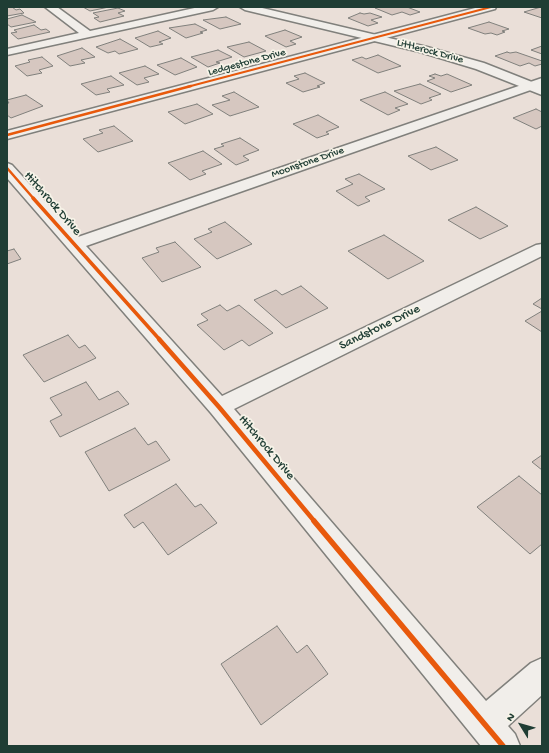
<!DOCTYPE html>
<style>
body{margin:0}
#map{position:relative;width:549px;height:753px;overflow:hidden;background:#eadfd8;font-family:"Gochi Hand",sans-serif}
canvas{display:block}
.frame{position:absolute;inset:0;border:8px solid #1f3d34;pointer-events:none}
.north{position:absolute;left:501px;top:705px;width:40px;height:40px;-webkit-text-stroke:3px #f7f3e8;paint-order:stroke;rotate:307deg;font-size:11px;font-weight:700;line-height:16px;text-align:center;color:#1f3d34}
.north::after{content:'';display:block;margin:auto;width:14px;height:18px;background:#1f3d34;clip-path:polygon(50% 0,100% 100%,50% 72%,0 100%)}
</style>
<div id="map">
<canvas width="549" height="753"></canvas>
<div class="frame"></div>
<div class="north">N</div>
</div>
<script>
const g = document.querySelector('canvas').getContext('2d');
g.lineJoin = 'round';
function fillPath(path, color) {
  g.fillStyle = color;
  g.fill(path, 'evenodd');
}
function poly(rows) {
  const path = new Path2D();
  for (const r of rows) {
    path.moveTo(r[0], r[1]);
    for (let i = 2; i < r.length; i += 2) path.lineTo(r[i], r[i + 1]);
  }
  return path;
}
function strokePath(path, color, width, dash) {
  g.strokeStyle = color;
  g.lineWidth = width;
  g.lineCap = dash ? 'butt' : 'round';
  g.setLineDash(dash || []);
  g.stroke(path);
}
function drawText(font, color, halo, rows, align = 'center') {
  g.font = font + ' "Gochi Hand",sans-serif';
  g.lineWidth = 3.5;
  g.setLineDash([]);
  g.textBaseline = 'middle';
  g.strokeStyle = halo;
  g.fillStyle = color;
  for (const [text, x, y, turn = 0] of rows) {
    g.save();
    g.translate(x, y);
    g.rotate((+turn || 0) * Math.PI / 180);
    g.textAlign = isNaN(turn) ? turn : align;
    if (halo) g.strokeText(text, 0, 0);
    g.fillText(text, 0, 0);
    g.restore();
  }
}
const building = poly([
 [7,7,12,7,16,10,20,9,24,13,7,16,7,7],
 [83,7,109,7,90,11,83,7],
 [379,7,407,7,420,12,410,15,402,12,392,15,375,8,379,7],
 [542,7,542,18,524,12,541,7,542,7],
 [118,8,125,11,118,13,124,16,100,22,94,18,99,17,93,13,118,8],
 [360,13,364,14,370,13,382,17,371,20,378,23,368,26,348,18,360,13],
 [22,15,36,22,11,27,7,24,7,19,22,15],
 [226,17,241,24,220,29,203,20,226,17],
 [489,22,509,29,502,31,505,32,497,35,491,33,485,34,468,28,489,22],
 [195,24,207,30,200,32,203,33,186,38,169,28,195,24],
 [34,25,41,30,46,29,50,32,18,39,11,33,17,32,14,30,34,25],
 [285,30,302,37,290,41,296,44,286,47,265,36,285,30],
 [158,31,171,38,159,42,163,44,150,47,135,38,158,31],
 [120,39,138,49,119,54,115,51,108,53,96,47,120,39],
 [249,42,266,51,244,57,227,47,249,42],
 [542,46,542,54,531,50,542,46],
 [82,48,95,57,81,60,85,63,70,66,57,56,82,48],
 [218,50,232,57,216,62,220,63,208,67,191,57,218,50],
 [507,52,510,53,516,52,542,61,542,64,535,66,529,63,520,66,495,56,507,52],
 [378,55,401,66,378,73,352,60,362,57,366,59,378,55],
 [42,57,53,66,39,70,42,73,27,76,15,66,30,62,28,60,42,57],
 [181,58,197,67,175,75,157,65,181,58],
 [145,66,159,74,144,78,149,82,137,85,119,73,145,66],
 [305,73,325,83,317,86,320,87,303,92,286,83,299,79,294,76,305,73],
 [435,74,441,76,447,74,472,85,451,92,427,81,435,78,429,76,435,74],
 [111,76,124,85,107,89,110,92,96,95,81,84,111,76],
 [420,84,441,94,429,98,432,100,421,104,394,91,420,84],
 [234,92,259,107,230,116,212,105,230,100,222,96,234,92],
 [385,92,408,104,395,108,400,110,388,115,360,100,385,92],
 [26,95,43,106,11,118,7,115,7,103,9,103,7,100,26,95],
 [197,104,213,114,185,124,168,112,197,104],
 [536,109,542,112,542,126,536,129,513,118,536,109],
 [318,115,339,127,326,132,329,134,317,138,293,124,318,115],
 [114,126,133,141,98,152,83,139,103,133,99,130,114,126],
 [240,138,259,150,243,156,249,160,236,165,214,149,224,146,221,144,240,138],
 [436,147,458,160,431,170,408,156,436,147],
 [203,151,222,164,202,171,206,174,190,180,168,163,203,151],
 [359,174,385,189,365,197,370,201,358,206,336,191,353,184,345,179,359,174],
 [476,207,508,226,480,239,448,220,476,207],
 [225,222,252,244,217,259,194,239,212,232,208,229,225,222],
 [384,235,424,261,388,279,348,251,384,235],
 [175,242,201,267,162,282,142,258,159,252,156,248,175,242],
 [14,249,21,259,7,264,7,251,14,249],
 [301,286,328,308,286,328,254,300,276,290,282,295,301,286],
 [542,298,542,309,533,304,542,298],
 [220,305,227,311,239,305,273,333,249,346,242,340,224,350,197,325,208,320,201,314,220,305],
 [542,311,542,332,525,321,542,311],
 [68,335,79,348,85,345,96,358,44,382,23,355,68,335],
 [86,382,99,400,118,391,129,404,60,437,50,421,62,415,50,398,86,382],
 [135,428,148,445,156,441,170,460,109,491,85,452,135,428],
 [542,455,542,470,532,462,542,455],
 [519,476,542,495,542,544,530,554,477,507,519,476],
 [176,484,195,507,201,504,217,523,168,555,143,522,134,528,124,515,176,484],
 [277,626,297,653,307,645,328,674,261,725,221,664,277,626]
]);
fillPath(building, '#d6c7c0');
strokePath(building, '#80807c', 1);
const street = poly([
 [45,7,57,7,90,31,199,7,218,7,213,10,7,55,7,49,79,33,45,7],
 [479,7,496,7,495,9,7,139,7,131,479,7],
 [542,78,542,86,86,246,222,396,536,245,542,244,542,256,234,409,486,701,531,663,542,658,542,695,508,726,515,734,520,746,481,746,211,413,7,178,7,163,12,165,78,237,542,78]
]);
const secondary = poly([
 [240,7,258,7,427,47,484,63,542,86,542,95,476,69,420,52,245,10,240,7]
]);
strokePath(street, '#80807c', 3);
strokePath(secondary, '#80807c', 3);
fillPath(street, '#f1eeea');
fillPath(secondary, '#f1eeea');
strokePath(poly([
 [187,87,491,7]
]), '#e8590c', 2);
strokePath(poly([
 [7,135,191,86],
 [7,168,34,199]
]), '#e8590c', 2.5);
strokePath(poly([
 [33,198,160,340]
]), '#e8590c', 3.5);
strokePath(poly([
 [159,339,219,407,315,522]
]), '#e8590c', 4.5);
strokePath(poly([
 [314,521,503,746]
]), '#e8590c', 5.5);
drawText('11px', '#1f3d34', '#f7f3e8', [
 ["Littlerock Drive",430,52,15],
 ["Ledgestone Drive",247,63,-15],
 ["Moonstone Drive",308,163,-19]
]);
drawText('13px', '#1f3d34', '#f7f3e8', [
 ["Hitchrock Drive",52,204,49],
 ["Sandstone Drive",380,328,-26],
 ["Hitchrock Drive",266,448,50]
]);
</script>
